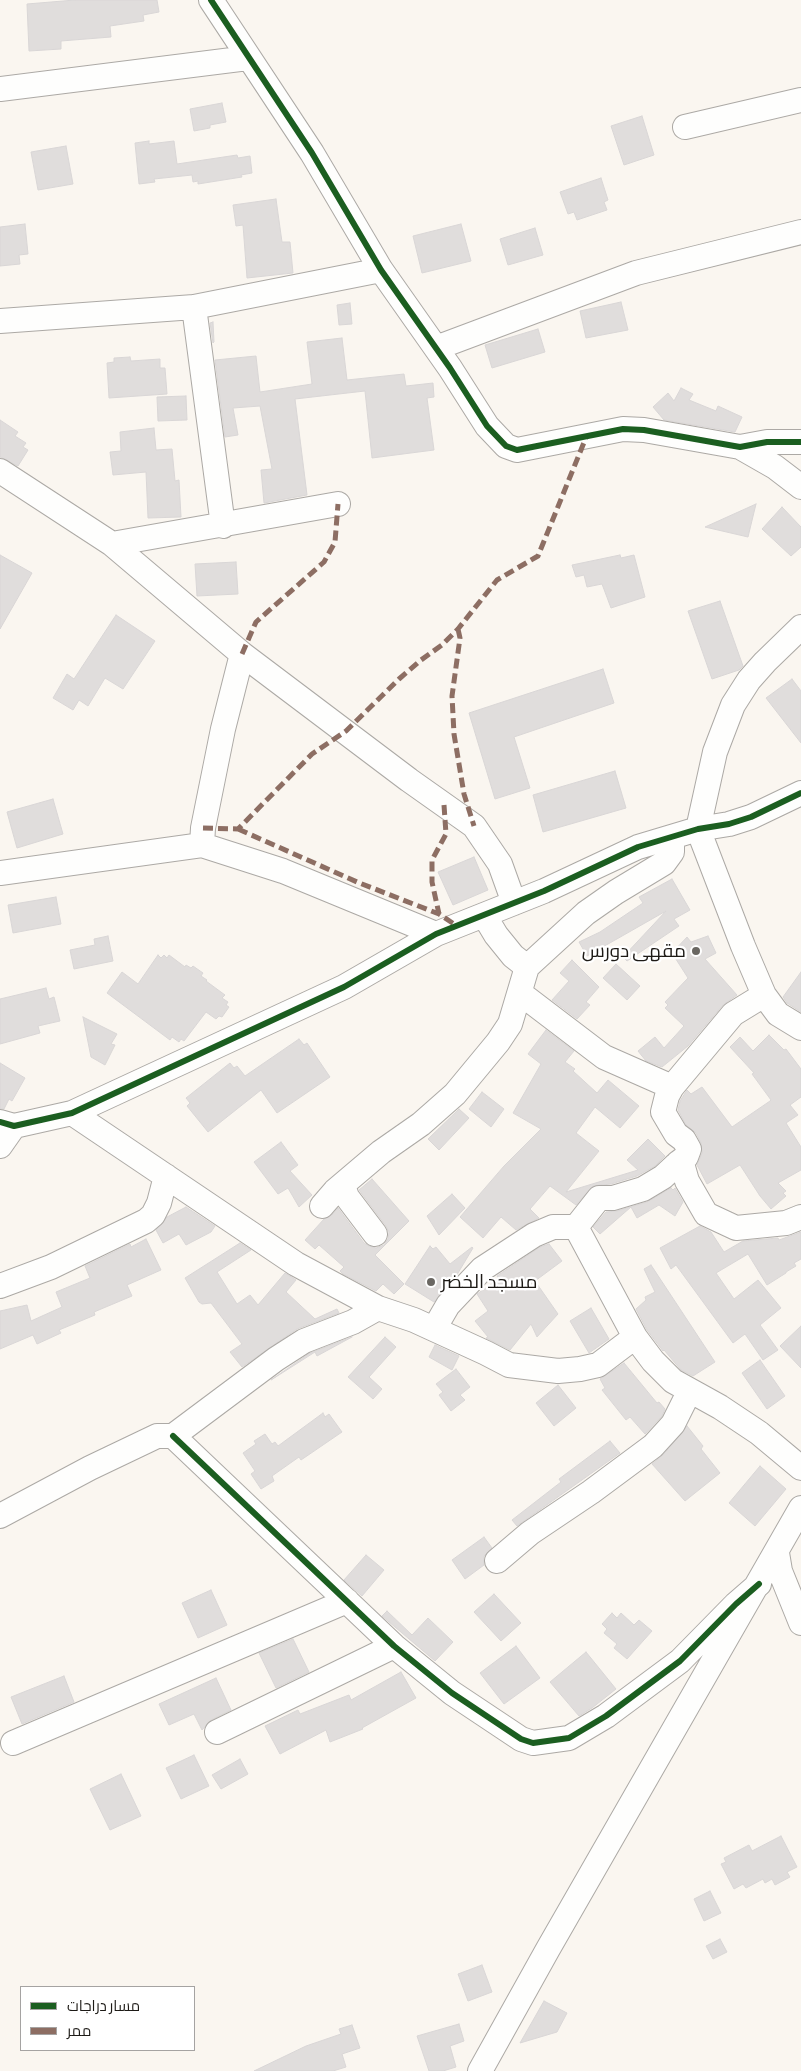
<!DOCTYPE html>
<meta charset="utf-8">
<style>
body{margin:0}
#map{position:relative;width:801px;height:2071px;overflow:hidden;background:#faf6f0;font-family:"Alegreya Sans",Cairo,sans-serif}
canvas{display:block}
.legend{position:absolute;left:20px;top:1986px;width:175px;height:65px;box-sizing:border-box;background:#fff;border:1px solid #a5a3a2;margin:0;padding:6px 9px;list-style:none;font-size:15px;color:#1d1a16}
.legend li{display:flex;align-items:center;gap:10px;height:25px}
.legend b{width:25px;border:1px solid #a5a3a2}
</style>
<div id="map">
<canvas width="801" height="2071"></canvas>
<ul class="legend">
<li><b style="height:6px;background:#1b5e20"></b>مسار دراجات</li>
<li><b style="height:6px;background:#8d6e63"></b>ممر</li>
</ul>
</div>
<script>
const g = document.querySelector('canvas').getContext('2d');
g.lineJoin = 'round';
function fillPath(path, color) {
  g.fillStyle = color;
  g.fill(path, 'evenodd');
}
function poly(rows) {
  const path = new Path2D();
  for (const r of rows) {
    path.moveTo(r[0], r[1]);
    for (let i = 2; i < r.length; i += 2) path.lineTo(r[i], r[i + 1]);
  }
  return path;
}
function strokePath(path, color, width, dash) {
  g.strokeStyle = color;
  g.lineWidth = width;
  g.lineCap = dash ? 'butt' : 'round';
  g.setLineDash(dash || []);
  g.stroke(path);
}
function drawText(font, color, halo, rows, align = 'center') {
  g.font = font + ' "Alegreya Sans",Cairo,sans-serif';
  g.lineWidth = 4.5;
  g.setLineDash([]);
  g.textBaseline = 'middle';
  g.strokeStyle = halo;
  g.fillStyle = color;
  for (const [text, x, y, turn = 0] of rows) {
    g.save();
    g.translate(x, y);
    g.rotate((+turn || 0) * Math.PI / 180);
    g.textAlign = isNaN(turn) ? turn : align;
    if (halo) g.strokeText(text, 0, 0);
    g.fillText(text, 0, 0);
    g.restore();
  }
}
const building = poly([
 [75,0,157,0,159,12,143,15,144,21,110,26,111,37,61,41,61,49,29,51,27,4,75,0],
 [222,103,226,122,210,125,210,128,194,131,190,109,222,103],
 [642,116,654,155,624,165,611,126,642,116],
 [149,141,149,144,174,141,177,164,237,155,238,158,250,156,252,173,241,175,242,177,198,184,198,181,193,182,192,175,154,179,155,182,139,184,135,143,149,141],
 [66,146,73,184,38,190,31,152,66,146],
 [601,178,608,200,604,202,607,210,577,220,574,212,568,214,560,192,601,178],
 [276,199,282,242,290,242,293,273,247,278,243,225,236,226,233,205,276,199],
 [25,224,28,254,19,255,20,264,0,266,0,227,25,224],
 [461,224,471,261,422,273,413,236,461,224],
 [535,228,543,255,508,265,500,239,535,228],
 [621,302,628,330,586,338,580,311,621,302],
 [350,303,352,324,339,325,337,305,350,303],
 [213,322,214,342,213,343,210,323,213,322],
 [538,329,545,352,492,368,485,345,538,329],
 [342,338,347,380,404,374,406,386,433,383,434,397,427,398,434,450,372,458,365,391,295,399,307,495,264,503,261,470,272,469,260,406,233,408,238,435,225,437,215,360,256,356,260,392,312,384,307,342,342,338],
 [130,357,131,361,160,359,160,368,165,368,167,394,109,398,107,363,114,362,114,358,130,357],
 [681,388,693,394,689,400,716,411,718,406,742,417,735,432,664,420,653,407,668,393,674,401,681,388],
 [186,396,187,420,158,421,157,397,186,396],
 [0,420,18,432,15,436,26,443,23,447,28,450,18,466,0,457,0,420],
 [154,428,156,450,172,449,175,481,179,480,181,517,148,518,146,472,113,475,110,452,121,451,120,432,154,428],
 [756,504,748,537,705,527,756,504],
 [782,507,801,527,801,547,791,556,762,529,782,507],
 [0,555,32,573,0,629,0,555],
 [620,555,621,558,634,555,645,597,611,608,602,584,587,587,584,575,576,577,572,565,620,555],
 [236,562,238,594,197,596,195,564,236,562],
 [720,601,743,666,739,670,712,679,688,611,720,601],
 [116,615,155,641,123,689,105,678,88,706,79,700,73,710,53,698,67,674,74,679,116,615],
 [603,669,614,703,514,737,530,788,495,799,469,713,603,669],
 [792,679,801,691,801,743,766,698,792,679],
 [615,771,626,808,543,832,533,795,615,771],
 [53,799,63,834,17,848,7,812,53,799],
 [474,857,488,890,453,905,438,872,474,857],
 [672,879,690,910,674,919,679,926,627,961,623,957,666,911,587,956,579,942,600,932,643,903,639,897,672,879],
 [56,897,61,924,13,933,8,905,56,897],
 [108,936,113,961,74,969,70,950,95,945,94,939,108,936],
 [708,936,716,953,705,959,737,995,723,1005,688,1046,662,1067,646,1061,638,1051,655,1037,664,1048,684,1026,665,1008,668,1005,665,1002,688,978,672,953,687,937,691,942,708,936],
 [158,955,161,958,164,955,167,958,169,955,185,967,186,965,191,968,193,966,203,973,201,976,207,980,206,981,225,995,222,998,228,1002,226,1005,229,1007,222,1017,219,1016,216,1019,206,1012,184,1041,181,1039,179,1042,172,1037,170,1040,107,993,122,972,138,984,158,955],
 [572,960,599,987,586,1002,590,1005,577,1019,552,1000,569,981,560,973,572,960],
 [616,964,640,986,627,1000,603,978,616,964],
 [801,972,801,1012,787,1003,783,997,801,972],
 [46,988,49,999,54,997,60,1021,38,1026,40,1033,0,1044,0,999,46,988],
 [83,1017,117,1034,111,1044,115,1045,105,1065,91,1057,83,1017],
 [546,1030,574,1051,565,1062,575,1069,573,1071,597,1093,608,1080,639,1106,620,1128,595,1107,576,1133,599,1151,566,1192,638,1170,627,1160,648,1139,665,1156,655,1166,637,1176,611,1184,593,1186,576,1205,550,1186,530,1209,539,1218,516,1230,501,1217,483,1238,460,1217,504,1166,541,1129,513,1113,541,1064,528,1054,546,1030],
 [769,1035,784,1050,786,1049,801,1069,801,1097,790,1105,798,1115,786,1123,801,1147,801,1170,778,1183,786,1191,783,1193,786,1196,771,1209,760,1196,740,1165,707,1184,697,1165,702,1153,701,1143,696,1133,686,1125,678,1110,680,1101,687,1090,691,1094,702,1087,732,1127,770,1101,771,1100,752,1074,754,1073,730,1047,740,1037,753,1051,769,1035],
 [299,1039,304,1045,307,1043,330,1077,277,1113,261,1090,208,1132,187,1106,190,1103,186,1098,230,1063,234,1068,237,1066,245,1076,299,1039],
 [0,1063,25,1078,12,1101,9,1099,4,1109,0,1109,0,1063],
 [482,1092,504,1109,491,1127,469,1109,482,1092],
 [459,1109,469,1118,439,1150,428,1139,459,1109],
 [281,1142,298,1165,290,1171,312,1195,299,1207,288,1188,278,1194,254,1162,281,1142],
 [372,1179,409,1221,375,1255,404,1284,394,1294,383,1284,376,1291,343,1274,340,1271,344,1267,319,1245,315,1249,305,1240,324,1219,332,1215,338,1208,364,1243,369,1246,376,1248,384,1245,388,1239,389,1232,386,1226,359,1190,372,1179],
 [671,1188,673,1190,675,1188,683,1202,675,1216,659,1205,637,1218,631,1207,600,1234,593,1227,606,1212,617,1211,647,1202,671,1188],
 [452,1194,465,1208,439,1235,427,1216,452,1194],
 [186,1207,215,1226,211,1232,186,1245,179,1234,163,1243,156,1230,167,1217,186,1207],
 [700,1226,711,1232,724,1252,743,1241,778,1238,779,1240,801,1232,801,1259,794,1263,796,1266,786,1272,786,1273,767,1285,748,1254,716,1273,734,1299,758,1280,781,1308,760,1325,778,1350,763,1360,745,1334,733,1343,676,1265,671,1269,660,1248,700,1226],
 [146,1239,161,1270,127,1285,132,1296,94,1312,95,1315,59,1330,61,1333,37,1344,33,1335,0,1349,0,1311,27,1305,31,1321,62,1307,56,1292,90,1278,85,1266,130,1244,131,1247,146,1239],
 [240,1243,251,1250,217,1272,237,1304,250,1295,258,1305,285,1273,296,1280,286,1292,315,1319,337,1309,339,1313,297,1329,242,1367,230,1352,242,1344,211,1303,202,1304,199,1302,185,1278,240,1243],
 [549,1244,562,1261,535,1281,558,1314,537,1337,531,1324,510,1350,486,1338,488,1337,475,1321,488,1311,477,1294,499,1279,497,1276,540,1247,549,1244],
 [430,1246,433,1249,436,1247,450,1264,472,1247,473,1248,455,1278,434,1302,405,1284,430,1246],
 [651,1265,715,1362,693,1376,681,1370,664,1350,663,1351,647,1330,636,1309,646,1300,645,1297,655,1292,644,1269,651,1265],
 [591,1308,609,1339,589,1353,570,1321,591,1308],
 [801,1326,801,1368,780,1346,801,1326],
 [352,1337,317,1356,315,1352,271,1380,310,1353,352,1337],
 [385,1337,396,1347,369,1377,382,1389,373,1399,348,1377,385,1337],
 [435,1345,459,1356,452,1370,429,1357,435,1345],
 [760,1360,785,1396,767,1409,742,1373,760,1360],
 [624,1363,657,1403,659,1402,665,1409,662,1416,645,1434,630,1417,626,1420,602,1390,605,1388,600,1379,624,1363],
 [456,1369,470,1387,460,1395,465,1400,451,1411,439,1395,443,1392,436,1384,456,1369],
 [558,1385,576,1408,554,1426,536,1403,558,1385],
 [323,1413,325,1417,329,1414,342,1432,301,1460,299,1457,272,1476,274,1481,261,1489,251,1474,255,1471,243,1453,256,1444,254,1441,265,1434,272,1444,275,1442,278,1446,323,1413],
 [687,1426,703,1446,701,1449,720,1473,685,1501,652,1464,663,1455,687,1426],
 [610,1441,620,1453,517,1526,512,1520,561,1482,559,1479,610,1441],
 [760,1466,786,1489,755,1526,729,1503,760,1466],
 [484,1537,492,1548,484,1556,484,1565,465,1579,452,1560,484,1537],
 [366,1555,384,1570,362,1596,344,1580,366,1555],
 [211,1590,227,1625,198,1638,182,1603,211,1590],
 [494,1594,521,1623,501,1641,474,1612,494,1594],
 [387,1611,412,1635,428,1618,453,1642,435,1661,382,1616,387,1611],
 [612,1613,617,1618,621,1613,634,1625,639,1620,652,1631,627,1659,614,1648,617,1644,604,1633,607,1629,602,1624,612,1613],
 [293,1639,309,1672,276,1688,259,1653,293,1639],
 [516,1646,540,1678,504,1704,480,1673,516,1646],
 [586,1652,616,1689,592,1708,579,1716,550,1682,586,1652],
 [401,1672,416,1698,362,1728,363,1729,330,1742,326,1730,280,1754,265,1726,298,1710,300,1714,349,1695,351,1700,401,1672],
 [64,1676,74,1702,22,1724,11,1697,64,1676],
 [216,1678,231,1710,211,1720,202,1730,194,1714,169,1725,159,1704,216,1678],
 [194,1755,209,1786,181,1799,166,1768,194,1755],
 [240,1759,248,1774,221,1789,212,1775,240,1759],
 [121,1774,141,1816,110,1830,90,1789,121,1774],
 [781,1836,797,1867,787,1872,790,1877,775,1885,772,1879,765,1883,763,1879,746,1888,743,1884,734,1889,721,1864,726,1862,724,1858,749,1845,752,1851,781,1836],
 [710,1891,721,1913,704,1921,694,1899,710,1891],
 [720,1939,727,1952,713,1959,706,1946,720,1939],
 [482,1965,492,1992,468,2001,458,1974,482,1965],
 [544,2001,567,2013,557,2032,520,2043,544,2001],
 [459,2024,464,2041,450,2046,456,2067,443,2071,429,2071,417,2036,459,2024],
 [352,2025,360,2048,342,2054,346,2067,333,2071,254,2071,306,2046,341,2034,339,2029,352,2025]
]);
fillPath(building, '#e0dddc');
strokePath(building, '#d9d6d6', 1);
const minor = poly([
 [211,0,312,153,381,270,450,368,487,426,506,446,517,450,623,429,644,430,740,447,767,442,801,442],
 [0,89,248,58],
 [685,127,801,100],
 [194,307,223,526],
 [0,321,194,307,381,270],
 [436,348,636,273,801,232],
 [740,447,775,467,801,487],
 [0,471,112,544,242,654,409,780,474,826,500,864,514,903],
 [112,544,338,504],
 [801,627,765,662,749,680,733,705,715,752,698,829,743,946,764,995,778,1014,801,1028],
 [202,845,203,828,223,729,242,654],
 [0,873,202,845,283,871,436,934],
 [484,915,496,935,513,956,527,967],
 [520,993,604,1057,672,1087],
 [764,995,733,1014,672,1087,667,1096,663,1112,676,1134,684,1140,689,1149,686,1157,678,1163,683,1167,687,1181,706,1214,736,1228,786,1223,801,1217],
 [72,1113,296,1264,378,1308,414,1320,486,1353,509,1365,558,1371,580,1369,598,1365,635,1337],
 [0,1122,14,1126,72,1113,344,987,436,934,544,891,638,847,698,829,729,824,751,817,801,793],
 [0,1146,14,1126],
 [343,1185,347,1197,375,1234],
 [322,1206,335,1191,381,1152,421,1124,455,1094,498,1042,510,1024,527,967,586,913,616,892,664,863,672,852,672,846,668,839],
 [576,1227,635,1337,653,1361,673,1381,720,1407,759,1433,801,1468],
 [576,1227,599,1198,613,1198,643,1189,663,1177,678,1163],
 [0,1286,51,1267,146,1221,153,1215,159,1203,166,1176],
 [434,1329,448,1305,482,1269,534,1235,553,1227,576,1227],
 [173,1436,394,1646,452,1693,521,1739,533,1743,569,1738,606,1716,680,1661,736,1604,759,1584],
 [0,1516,90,1468,157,1436,173,1436,276,1359,304,1341,353,1322,378,1308],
 [777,1553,780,1571,801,1623],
 [497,1561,530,1533,591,1492,653,1446,673,1424,689,1392],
 [217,1732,394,1646],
 [13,1743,347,1601],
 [480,2071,548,1949,801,1508]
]);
strokePath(minor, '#aca9a5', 26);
strokePath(minor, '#fefefd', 24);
strokePath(poly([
 [458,629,460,638,452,696,454,734,464,794,474,826],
 [242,654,256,622,324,562,335,542,338,504],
 [444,805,446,834,432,860,432,882,439,914,457,926],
 [203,828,238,829,312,754,346,731,399,679,421,660,442,645,458,629,497,580,538,556,587,435],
 [238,829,357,882,439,914]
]), '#8d6e63', 5, [10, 5]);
strokePath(poly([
 [211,0,312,153,381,270,450,368,487,426,506,446,517,450,623,429,644,430,740,447,767,442,801,442],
 [0,1122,14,1126,72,1113,344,987,436,934,544,891,638,847,698,829,729,824,751,817,801,793],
 [173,1436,394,1646,452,1693,521,1739,533,1743,569,1738,606,1716,680,1661,736,1604,759,1584]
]), '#1b5e20', 6);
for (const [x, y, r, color] of [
 [696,951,5,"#6a6762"],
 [431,1282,5,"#6a6762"]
]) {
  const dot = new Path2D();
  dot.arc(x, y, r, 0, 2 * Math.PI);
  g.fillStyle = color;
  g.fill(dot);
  strokePath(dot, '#fff', 2);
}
drawText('19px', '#1d1a16', '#fff', [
 ["مقهى دورس",686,951],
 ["مسجد الخضر",441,1282,"left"]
], 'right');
</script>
